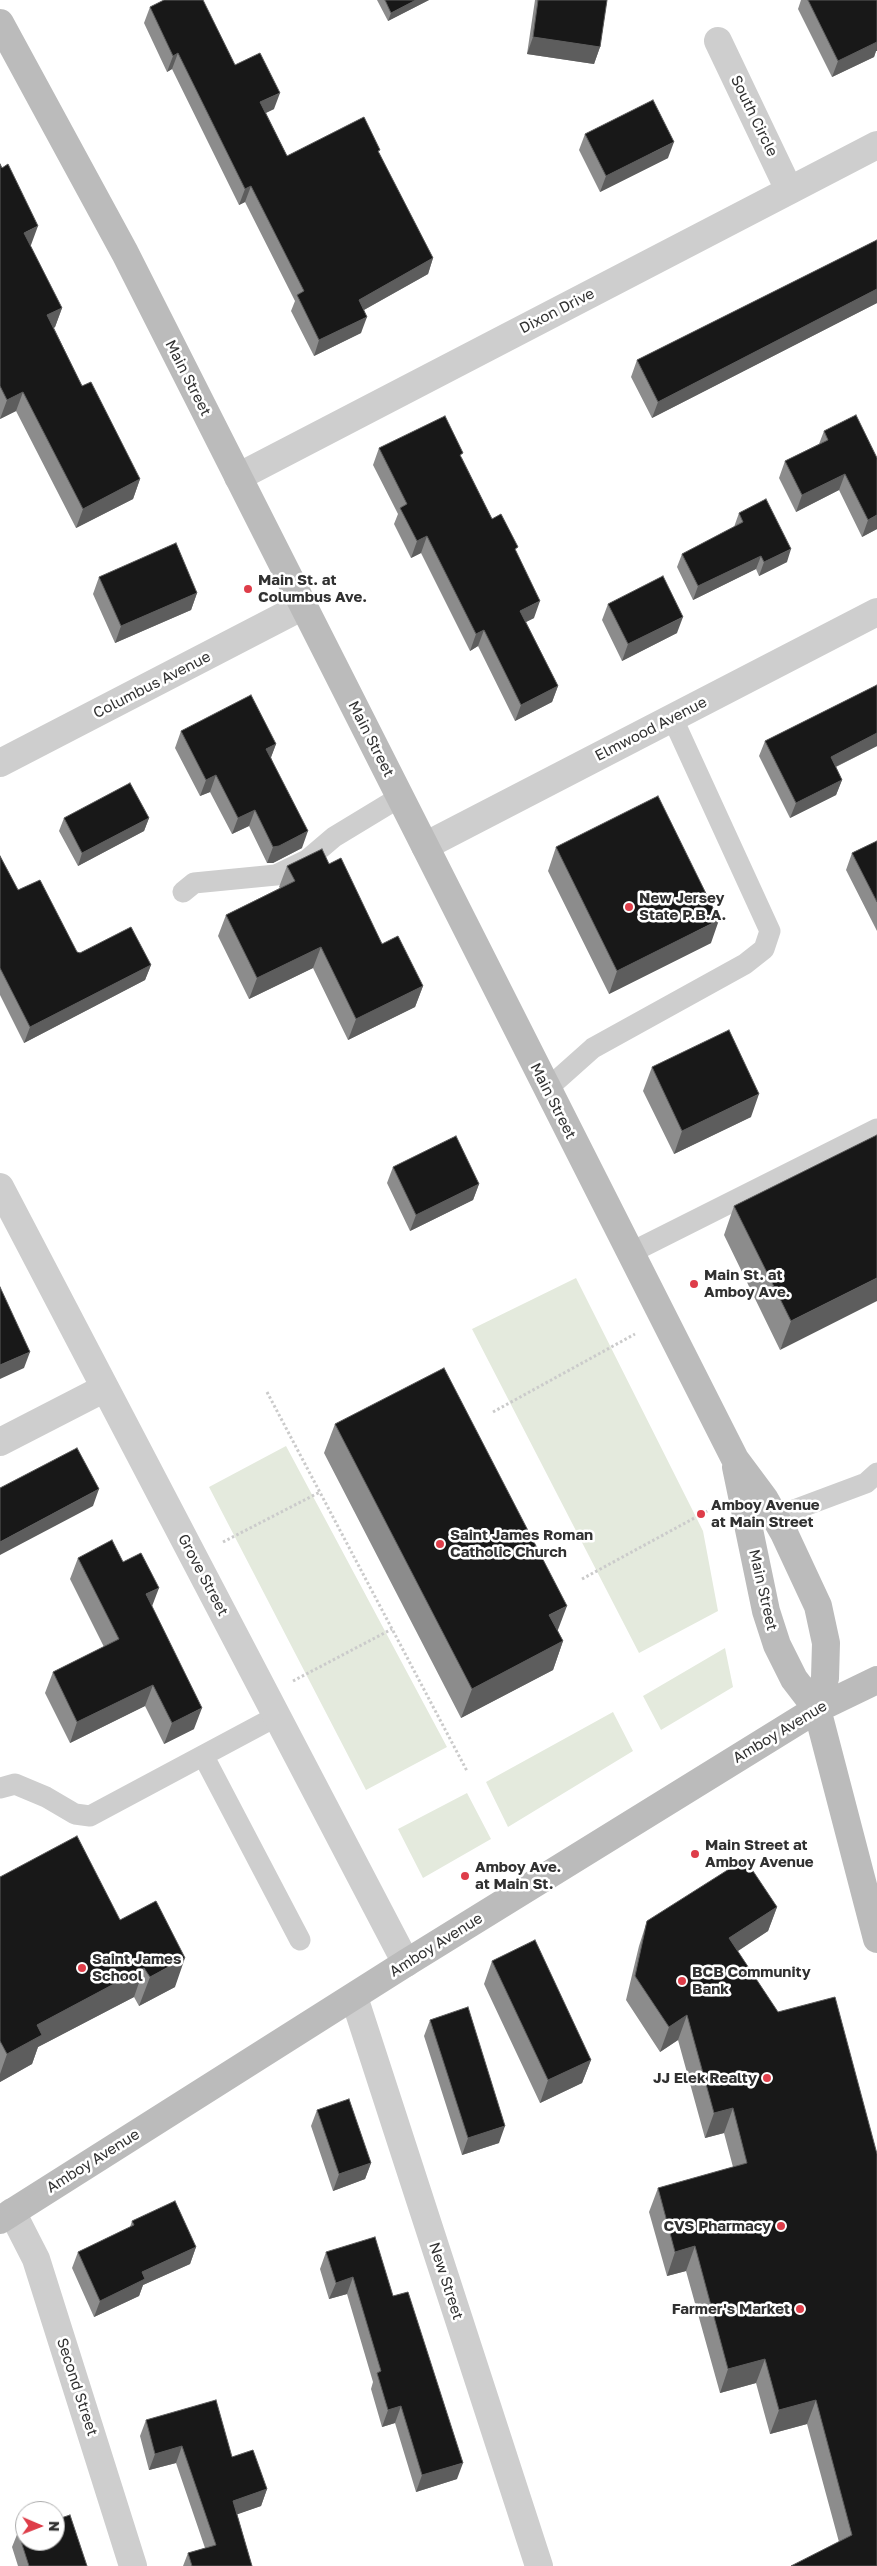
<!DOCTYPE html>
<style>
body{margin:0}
#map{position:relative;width:877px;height:2566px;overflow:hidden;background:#fff;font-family:"Golos Text",sans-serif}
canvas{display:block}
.north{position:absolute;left:15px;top:2501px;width:50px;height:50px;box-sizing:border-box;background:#fff;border:1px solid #adadad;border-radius:50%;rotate:91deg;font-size:14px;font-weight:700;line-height:20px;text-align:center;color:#313131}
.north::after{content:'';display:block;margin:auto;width:18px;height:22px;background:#de3d49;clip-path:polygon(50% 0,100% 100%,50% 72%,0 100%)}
</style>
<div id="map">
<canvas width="877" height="2566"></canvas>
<div class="north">N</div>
</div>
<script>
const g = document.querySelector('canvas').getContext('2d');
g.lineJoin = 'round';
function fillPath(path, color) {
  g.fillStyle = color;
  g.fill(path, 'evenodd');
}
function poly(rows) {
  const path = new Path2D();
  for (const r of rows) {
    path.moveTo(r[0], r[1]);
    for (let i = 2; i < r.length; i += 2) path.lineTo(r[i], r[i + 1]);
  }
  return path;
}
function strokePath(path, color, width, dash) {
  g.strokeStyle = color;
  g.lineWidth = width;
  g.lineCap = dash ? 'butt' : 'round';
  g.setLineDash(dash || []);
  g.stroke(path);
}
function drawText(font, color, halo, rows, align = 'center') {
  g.font = font + ' "Golos Text",sans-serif';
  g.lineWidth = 5;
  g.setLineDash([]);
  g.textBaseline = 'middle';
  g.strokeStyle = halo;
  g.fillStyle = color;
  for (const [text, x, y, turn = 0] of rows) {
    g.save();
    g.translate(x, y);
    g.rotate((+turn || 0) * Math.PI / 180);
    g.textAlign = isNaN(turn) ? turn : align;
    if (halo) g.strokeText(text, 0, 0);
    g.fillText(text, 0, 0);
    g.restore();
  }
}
fillPath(poly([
 [576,1278,703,1531,718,1611,639,1653,472,1329],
 [286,1446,447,1747,366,1790,209,1487],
 [725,1648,733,1687,661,1730,643,1696],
 [613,1712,633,1751,508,1827,486,1782],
 [467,1793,491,1839,423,1878,398,1829]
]), '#e4eadd');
strokePath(poly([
 [267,1392,467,1771],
 [493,1412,635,1334],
 [223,1542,320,1492],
 [582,1579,711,1509],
 [293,1681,392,1629]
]), '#cbcbcb', 3, [2.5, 2.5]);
strokePath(poly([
 [183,892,194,883,276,875,307,860,334,837,400,797],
 [547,1089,593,1048,745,964,764,949,770,931,672,717],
 [630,1253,877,1129],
 [775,1517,866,1483,877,1473],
 [204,1757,300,1940],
 [0,1788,15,1784,46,1797,75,1814,90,1816,277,1716]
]), '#cecece', 21);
strokePath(poly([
 [718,41,789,190],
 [238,477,877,145],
 [0,763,303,606],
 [425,846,877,612],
 [0,1187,406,1963],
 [0,1442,105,1388],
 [354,1997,539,2566],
 [12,2212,36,2259,133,2566]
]), '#cecece', 28);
strokePath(poly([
 [0,23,125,253,735,1459,764,1498,784,1533,818,1606,826,1643,825,1678,817,1709],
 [736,1467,766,1611,777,1645,794,1679,817,1709,877,1939],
 [0,2220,406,1963,817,1709,877,1680]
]), '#bbb', 28);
fillPath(poly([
 [377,0,429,0,388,21],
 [535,0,607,0,600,47,594,64,527,54],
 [801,0,877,0,877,51,876,51,874,57,832,77,798,9],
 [150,7,235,65,274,109,266,113,287,156,379,153,433,258,428,274,364,310,361,333,314,356,291,311,295,301,245,202,239,205,172,69,167,72,144,23],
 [585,134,668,158,600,192,579,150],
 [0,164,31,245,30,245,62,308,55,327,54,328,82,386,140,479,133,499,76,528,16,411,0,419],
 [877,240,877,303,652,418,631,377,637,360],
 [824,431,877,529,862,537,839,490,796,512,779,478,785,461,819,444],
 [379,448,462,458,492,519,516,552,534,618,526,622,558,686,552,702,515,721,478,646,470,651,421,553,411,558,394,524,398,514,373,465],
 [739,513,787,562,759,576,756,569,693,600,677,567,682,554,734,527],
 [99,577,197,593,191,610,115,643,93,594],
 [608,604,677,633,622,661,602,620],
 [877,685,877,746,836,767,842,780,836,795,790,818,759,756,765,741],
 [181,731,276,744,271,757,302,848,273,863,267,863,249,826,232,834,210,792,200,796,175,748],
 [64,818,149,818,144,831,78,866,59,831],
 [877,841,877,931,846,870,852,853],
 [556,847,711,943,609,994,548,871],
 [0,856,18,890,77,952,151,965,145,980,24,1043,0,995],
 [329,864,382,944,423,986,415,1007,348,1040,313,968,249,999,218,936,226,915,280,888,279,887,287,866],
 [652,1067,751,1117,674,1154,643,1091],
 [877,1135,780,1350,724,1235,734,1206],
 [393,1167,479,1184,473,1200,410,1231,387,1183],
 [335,1424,558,1631,563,1641,553,1670,461,1718,324,1453],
 [78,1558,123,1562,152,1607,194,1729,164,1744,145,1706,70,1743,45,1693,53,1672,104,1647,70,1579],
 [0,1877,120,1920,175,1987,139,2006,134,1997,38,2047,32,2064,0,2082],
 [777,1907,768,1931,738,1951,877,2566,839,2542,807,2424,770,2434,756,2383,720,2393,686,2271,667,2276,649,2212,658,2188,733,2167,724,2133,705,2138,678,2040,660,2052,626,2000,639,1946,647,1921],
 [492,1961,591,2060,582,2083,540,2103,484,1984],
 [430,2020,499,2143,462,2155,424,2036],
 [317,2110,371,2163,365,2179,333,2191,311,2126],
 [132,2221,196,2247,190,2264,143,2285,139,2296,94,2317,72,2268,78,2252,130,2227],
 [326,2252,393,2296,457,2479,416,2492,395,2423,382,2427,371,2389,373,2382,347,2294,329,2299,320,2269],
 [146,2420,232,2457,267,2489,261,2506,237,2514,252,2566,183,2566,188,2553,205,2548,176,2463,149,2470,140,2436],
 [18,2532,87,2566,18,2566,12,2547]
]), '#8c8c8c');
fillPath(poly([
 [416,0,429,0,388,21,391,13],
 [533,37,600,47,594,64,527,54],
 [877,39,877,51,876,51,874,57,832,77,838,61],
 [178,53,172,69,167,72,173,56],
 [280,93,274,109,255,118,260,102],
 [674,142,668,158,600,192,606,176],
 [251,186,245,202,239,205,245,189],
 [38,226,31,245,17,252,24,233],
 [433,258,428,274,353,316,359,300],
 [877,289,877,303,652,418,658,402],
 [62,308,55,327,40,334,47,315],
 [367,317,361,333,314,356,319,340],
 [23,392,16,411,0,419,7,400],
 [845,474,839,490,796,512,802,495],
 [140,479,133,499,76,528,83,509],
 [877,515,877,529,862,537,868,520],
 [427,536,421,553,411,558,417,541],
 [791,549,787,562,759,576,764,562],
 [761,556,756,569,693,600,698,586],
 [197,593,191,610,115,643,121,626],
 [540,601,534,618,514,628,520,611],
 [683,617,677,633,622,661,628,644],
 [484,630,478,646,470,651,476,634],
 [558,686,552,702,515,721,521,705],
 [877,733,877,746,825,772,831,757],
 [276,744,270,760,266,749],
 [216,775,210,792,200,796,206,780],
 [842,780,836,795,790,818,796,803],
 [255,810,249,826,232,834,238,818],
 [149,818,144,831,78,866,82,853],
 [308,831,302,848,273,863,267,863,273,847],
 [719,920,711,943,609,994,617,971],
 [321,947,313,968,249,999,257,978],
 [151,965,145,980,24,1043,30,1027],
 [423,986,415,1007,348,1040,356,1019],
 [759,1094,751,1117,674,1154,682,1131],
 [479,1184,473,1200,410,1231,416,1215],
 [877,1278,877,1301,780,1350,791,1321],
 [30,1352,24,1368,0,1379,0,1365],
 [99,1489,93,1506,0,1555,0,1542],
 [159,1588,151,1609,146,1594],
 [567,1606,556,1635,549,1615],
 [563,1641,553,1670,461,1718,472,1689],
 [153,1685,145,1706,70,1743,77,1722],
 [202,1708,194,1729,164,1744,172,1723],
 [777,1907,768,1931,721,1962,729,1938],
 [185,1958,175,1987,139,2006,150,1977],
 [144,1968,134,1997,38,2047,32,2064,0,2082,0,2074,7,2054,37,2025],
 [687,2015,678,2040,660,2052,669,2027],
 [591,2060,582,2083,540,2103,548,2080],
 [733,2108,724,2133,705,2138,714,2113],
 [505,2126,499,2143,462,2155,468,2138],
 [371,2163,365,2179,333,2191,339,2174],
 [695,2246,686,2271,667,2276,675,2252],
 [196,2247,190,2264,143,2285,139,2296,94,2317,100,2301,142,2272],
 [353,2277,347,2294,329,2299,336,2283],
 [765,2359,756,2383,720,2393,728,2369],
 [816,2400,807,2424,770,2434,779,2410],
 [401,2406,395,2423,382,2427,388,2410],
 [182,2446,176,2463,149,2470,155,2454],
 [463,2463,457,2479,416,2492,422,2475],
 [267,2489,261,2506,227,2518,233,2501]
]), '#5d5d5d');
const building = poly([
 [164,0,203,0,235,65,260,53,280,93,260,102,287,156,364,117,380,150,378,151,433,258,359,300,367,317,319,340,297,295,304,291,251,186,245,189,178,53,173,56,150,7,164,0],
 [385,0,416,0,391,13,385,0],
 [538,0,607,0,600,47,533,37,538,0],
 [808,0,877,0,877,42,838,61,808,0],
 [653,100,674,142,606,176,585,134,653,100],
 [0,164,2,168,8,164,38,226,24,233,62,308,47,315,82,386,91,382,140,479,83,509,23,392,7,400,0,386,0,164],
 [877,240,877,289,658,402,637,360,877,240],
 [856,415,877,458,877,515,868,520,845,474,802,495,785,461,828,440,824,431,856,415],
 [445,416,463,453,460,455,492,519,501,514,518,547,515,549,540,601,520,611,558,686,521,705,484,630,476,634,427,536,417,541,400,508,407,504,379,448,445,416],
 [766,499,791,549,764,562,761,556,698,586,682,554,743,522,739,513,766,499],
 [176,543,197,593,121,626,99,577,176,543],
 [663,576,683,617,628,644,608,604,663,576],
 [877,685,877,733,831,757,842,780,796,803,765,741,877,685],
 [251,695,276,744,266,749,308,831,279,846,273,847,255,810,238,818,216,775,206,780,181,731,251,695],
 [130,783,149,818,82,853,64,818,130,783],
 [658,796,719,920,617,971,556,847,658,796],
 [877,841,877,902,852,853,877,841],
 [322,849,329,864,341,858,382,944,398,936,423,986,356,1019,321,947,257,978,226,915,295,881,287,866,322,849],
 [0,856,18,890,40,880,77,952,80,953,131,927,151,965,30,1027,0,968,0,856],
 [729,1030,759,1094,682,1131,652,1067,729,1030],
 [877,1135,877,1278,791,1321,734,1206,877,1135],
 [456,1136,479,1184,416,1215,393,1167,456,1136],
 [0,1287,30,1352,0,1365,0,1287],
 [444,1368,567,1606,549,1615,563,1641,472,1689,335,1424,444,1368],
 [77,1448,99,1489,0,1542,0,1488,77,1448],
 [112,1540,123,1562,141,1553,159,1588,146,1594,202,1708,172,1723,153,1685,77,1722,53,1672,119,1639,78,1558,112,1540],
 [77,1836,120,1920,156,1901,185,1958,150,1977,144,1968,37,2025,42,2035,7,2054,0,2041,0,1877,77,1836],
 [745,1859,777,1907,729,1938,778,2012,835,1997,877,2154,877,2566,791,2566,852,2535,816,2400,779,2410,765,2359,728,2369,695,2246,675,2252,658,2188,747,2163,733,2108,714,2113,687,2015,669,2027,635,1976,647,1921,745,1859],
 [535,1940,591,2060,548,2080,492,1961,535,1940],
 [468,2007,505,2126,468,2138,430,2020,468,2007],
 [349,2099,371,2163,339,2174,317,2110,349,2099],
 [175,2201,196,2247,142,2272,145,2279,100,2301,78,2252,134,2225,132,2221,175,2201],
 [375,2237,393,2296,408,2292,463,2463,422,2475,401,2406,388,2410,377,2373,381,2371,353,2277,336,2283,326,2252,375,2237],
 [216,2400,232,2457,253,2450,267,2489,233,2501,252,2566,192,2566,188,2553,216,2545,182,2446,155,2454,146,2420,216,2400],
 [70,2515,87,2566,29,2566,18,2532,25,2530,25,2541,55,2541,55,2520,70,2515]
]);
fillPath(building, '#181818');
strokePath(building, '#5d5d5d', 1);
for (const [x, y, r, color] of [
 [248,589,5,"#de3d49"],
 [629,907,5,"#de3d49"],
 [694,1284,5,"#de3d49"],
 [701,1514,5,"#de3d49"],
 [440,1544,5,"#de3d49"],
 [695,1854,5,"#de3d49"],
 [465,1876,5,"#de3d49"],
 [82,1968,5,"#de3d49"],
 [682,1981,5,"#de3d49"],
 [767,2078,5,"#de3d49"],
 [781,2226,5,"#de3d49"],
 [800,2309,5,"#de3d49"]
]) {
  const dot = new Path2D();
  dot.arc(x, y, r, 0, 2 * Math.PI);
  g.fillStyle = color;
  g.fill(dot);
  strokePath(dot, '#fff', 2);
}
drawText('15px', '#313131', '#fff', [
 ["South Circle",754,116,64],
 ["Dixon Drive",557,311,-27],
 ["Main Street",188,378,63],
 ["Columbus Avenue",152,685,-27],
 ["Elmwood Avenue",651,729,-27],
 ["Main Street",371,739,63],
 ["Main Street",553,1101,63],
 ["Grove Street",203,1575,62],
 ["Main Street",763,1590,77],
 ["Amboy Avenue",780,1732,-31],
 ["Amboy Avenue",436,1945,-32],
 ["Amboy Avenue",93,2161,-32],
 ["New Street",446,2281,72],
 ["Second Street",77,2387,72]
]);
drawText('bold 15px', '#313131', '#fff', [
 ["Main St. at",258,580],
 ["Columbus Ave.",258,597],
 ["New Jersey",639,898],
 ["State P.B.A.",639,915],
 ["Main St. at",704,1275],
 ["Amboy Ave.",704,1292],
 ["Amboy Avenue",711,1505],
 ["at Main Street",711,1522],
 ["Saint James Roman",450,1535],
 ["Catholic Church",450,1552],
 ["Main Street at",705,1845],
 ["Amboy Avenue",705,1862],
 ["Amboy Ave.",475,1867],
 ["at Main St.",475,1884],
 ["Saint James",92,1959],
 ["School",92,1976],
 ["BCB Community",692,1972],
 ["Bank",692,1989],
 ["JJ Elek Realty",757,2078,"right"],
 ["CVS Pharmacy",771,2226,"right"],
 ["Farmer's Market",790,2309,"right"]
], 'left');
</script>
